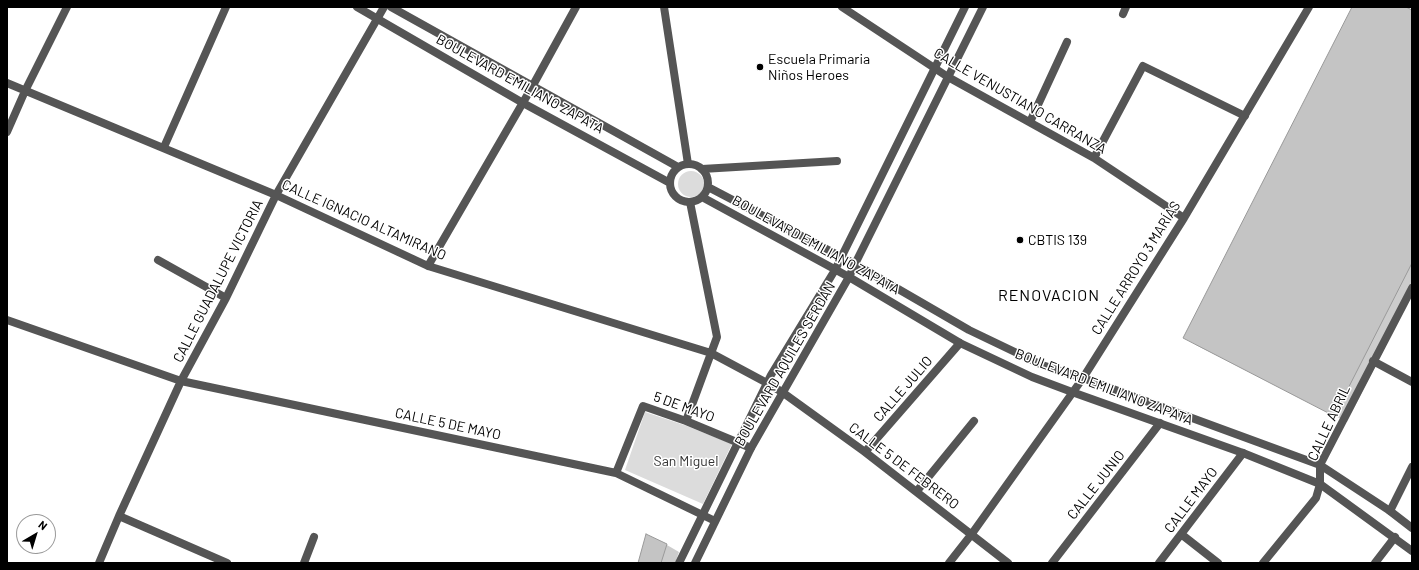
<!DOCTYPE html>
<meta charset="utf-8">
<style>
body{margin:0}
#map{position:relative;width:1419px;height:570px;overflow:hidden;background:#fff;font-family:Barlow,sans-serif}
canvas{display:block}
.frame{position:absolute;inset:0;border:8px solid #000;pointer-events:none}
.north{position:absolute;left:16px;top:514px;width:40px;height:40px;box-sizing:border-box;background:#fff;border:1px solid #999;border-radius:50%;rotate:38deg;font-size:11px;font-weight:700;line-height:16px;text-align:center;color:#000}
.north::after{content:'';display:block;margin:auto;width:14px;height:18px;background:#000;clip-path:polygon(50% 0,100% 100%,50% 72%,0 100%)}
</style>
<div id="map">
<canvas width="1419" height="570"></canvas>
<div class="frame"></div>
<div class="north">N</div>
</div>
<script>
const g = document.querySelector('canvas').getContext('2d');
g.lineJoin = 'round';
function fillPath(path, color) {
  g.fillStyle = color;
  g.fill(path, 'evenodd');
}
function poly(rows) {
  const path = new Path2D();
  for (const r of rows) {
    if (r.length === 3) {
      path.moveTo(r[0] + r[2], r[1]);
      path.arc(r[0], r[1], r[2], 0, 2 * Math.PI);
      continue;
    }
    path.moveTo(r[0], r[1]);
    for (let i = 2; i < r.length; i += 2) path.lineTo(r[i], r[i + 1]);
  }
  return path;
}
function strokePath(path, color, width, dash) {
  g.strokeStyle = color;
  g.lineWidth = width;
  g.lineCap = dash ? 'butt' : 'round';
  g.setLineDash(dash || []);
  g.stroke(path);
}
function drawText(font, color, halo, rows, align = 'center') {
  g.font = font + ' Barlow,sans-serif';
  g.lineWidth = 3;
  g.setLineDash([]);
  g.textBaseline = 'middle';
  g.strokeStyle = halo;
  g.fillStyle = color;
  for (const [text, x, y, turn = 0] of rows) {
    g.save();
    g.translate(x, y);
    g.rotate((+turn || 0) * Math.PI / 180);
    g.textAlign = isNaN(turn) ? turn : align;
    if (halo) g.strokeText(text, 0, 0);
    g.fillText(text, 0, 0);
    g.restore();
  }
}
fillPath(poly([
 [691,184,13],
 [645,412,687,426,732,444,703,504,625,470]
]), '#dcdcdc');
fillPath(poly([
 [1353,7,1404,7,1412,11,1412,294,1347,422,1196,345],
 [667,545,679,552,675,563,639,563]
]), '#0003');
const building = poly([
 [1352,7,1406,7,1412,10,1412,263,1334,416,1183,338,1352,7],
 [646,534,667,544,661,563,638,563,646,534]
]);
fillPath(building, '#c4c4c4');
strokePath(building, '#999', 1);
strokePath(poly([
 [664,7,688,164],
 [842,7,948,77,1094,158,1184,218],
 [1123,14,1126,7],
 [7,83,276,195,428,266,711,353,767,383,782,392,865,452,1008,563],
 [1030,122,1067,42],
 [7,132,25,91,67,7],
 [164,147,226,7],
 [1094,158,1143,66,1245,116],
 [702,169,837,161],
 [158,260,226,298],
 [428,266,532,87,576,7],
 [7,320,181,381,616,473,715,521],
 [1373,361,1412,382],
 [686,421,717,337,690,202],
 [865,452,960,343],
 [616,473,643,406,686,421,751,448],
 [917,491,974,421],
 [1390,511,1412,467],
 [119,516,227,563],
 [1181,534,1218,563],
 [99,563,119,516,181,381,226,298,276,195,384,7],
 [304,563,314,537],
 [949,563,971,535,1083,378,1184,218,1309,7],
 [1052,563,1160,423],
 [1159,563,1243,453],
 [1263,563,1316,498,1320,484,1320,465,1412,288],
 [1375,563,1395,537]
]), '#555', 8);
strokePath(poly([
 [357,7,523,103,670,183],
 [391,7,678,167],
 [689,183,19],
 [708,187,855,264,969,330,1042,365,1083,378,1320,465,1390,511,1412,528],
 [702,197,849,277,960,343,1032,377,1072,392,1243,453,1320,484,1412,551],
 [679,563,771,375,835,270,965,7],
 [695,563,751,448,849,277,855,264,983,7]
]), '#555', 8);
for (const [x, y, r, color] of [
 [760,67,4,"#000"],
 [1020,240,4,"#000"]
]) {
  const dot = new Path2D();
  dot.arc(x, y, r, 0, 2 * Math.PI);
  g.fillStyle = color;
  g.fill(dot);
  strokePath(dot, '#fff', 1.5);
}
drawText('14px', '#000', '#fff', [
 ["Escuela Primaria",768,59],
 ["Niños Heroes",768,75],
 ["CBTIS 139",1028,240]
], 'left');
drawText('14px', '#000', '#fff', [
 ["BOULEVARD EMILIANO ZAPATA",520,84,29],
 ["CALLE VENUSTIANO CARRANZA",1020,101,30],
 ["CALLE IGNACIO ALTAMIRANO",364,220,24],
 ["BOULEVARD EMILIANO ZAPATA",816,245,29],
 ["CALLE ARROYO 3 MARÍAS",1136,268,-58],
 ["CALLE GUADALUPE VICTORIA",218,281,-63],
 ["BOULEVARD AQUILES SERDÁN",785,364,-60],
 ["BOULEVARD EMILIANO ZAPATA",1104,387,21],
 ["CALLE JULIO",903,389,-49],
 ["5 DE MAYO",684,407,20],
 ["CALLE ABRIL",1329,423,-65],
 ["CALLE 5 DE MAYO",448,424,12],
 ["CALLE 5 DE FEBRERO",904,466,37],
 ["CALLE JUNIO",1096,485,-52],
 ["CALLE MAYO",1191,500,-53]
]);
drawText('14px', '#333', '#fff', [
 ["San Miguel",686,461]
]);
g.letterSpacing = '1px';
drawText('16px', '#000', '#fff', [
 ["RENOVACION",1049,296]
]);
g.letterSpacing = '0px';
</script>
